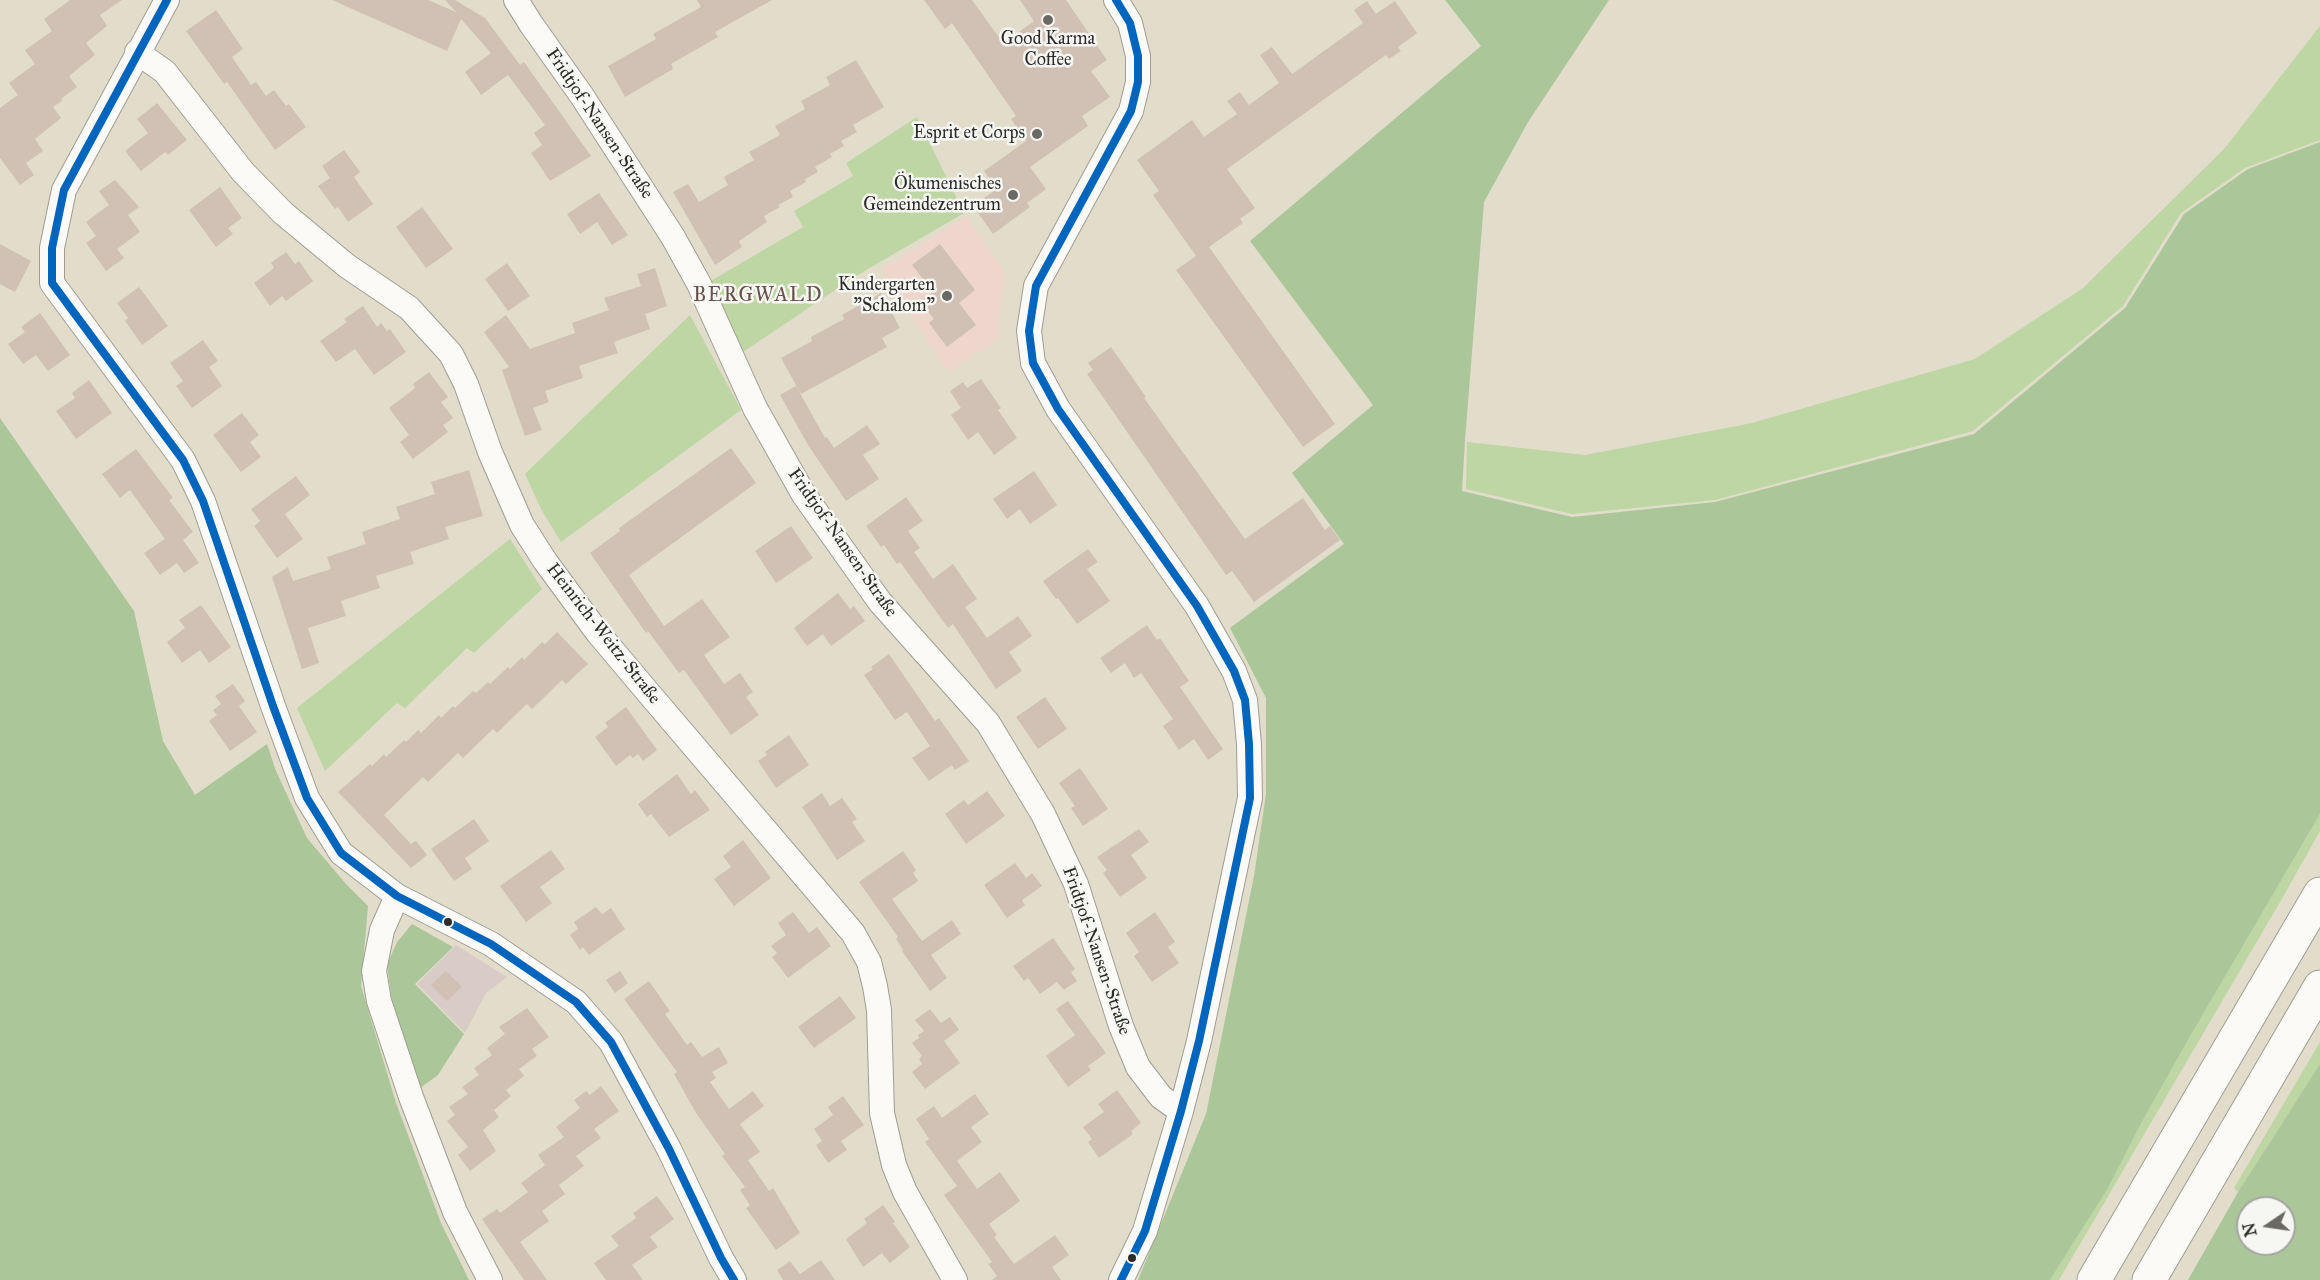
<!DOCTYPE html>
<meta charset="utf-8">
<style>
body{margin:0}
#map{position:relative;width:2320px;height:1280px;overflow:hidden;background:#e2ddcb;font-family:"IM FELL Great Primer",serif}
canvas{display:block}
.north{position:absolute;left:2236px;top:1196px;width:60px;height:60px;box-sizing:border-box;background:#f6f6f2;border:2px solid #a5a5a2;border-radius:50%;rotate:257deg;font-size:16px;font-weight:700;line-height:24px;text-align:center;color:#2b2b2b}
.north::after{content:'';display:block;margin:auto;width:21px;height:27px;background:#6b6963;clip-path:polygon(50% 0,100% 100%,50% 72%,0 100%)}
</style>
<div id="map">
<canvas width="2320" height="1280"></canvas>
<div class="north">N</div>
</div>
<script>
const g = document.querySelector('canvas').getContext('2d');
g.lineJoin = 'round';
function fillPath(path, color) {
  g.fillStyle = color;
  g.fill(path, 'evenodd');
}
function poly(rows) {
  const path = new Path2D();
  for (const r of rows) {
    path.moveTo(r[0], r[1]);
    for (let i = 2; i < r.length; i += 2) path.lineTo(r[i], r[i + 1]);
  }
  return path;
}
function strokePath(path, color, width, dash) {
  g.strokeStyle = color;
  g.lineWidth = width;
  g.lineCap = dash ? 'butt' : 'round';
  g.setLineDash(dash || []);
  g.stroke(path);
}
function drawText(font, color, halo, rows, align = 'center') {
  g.font = font + ' "IM FELL Great Primer",serif';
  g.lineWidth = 5;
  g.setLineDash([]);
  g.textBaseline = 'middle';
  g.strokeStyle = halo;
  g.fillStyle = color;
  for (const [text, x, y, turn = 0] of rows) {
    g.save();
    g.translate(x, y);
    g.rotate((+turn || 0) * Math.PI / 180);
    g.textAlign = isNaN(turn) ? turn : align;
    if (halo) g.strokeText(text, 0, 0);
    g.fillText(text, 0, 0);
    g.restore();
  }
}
fillPath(poly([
 [966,216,1006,273,1000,304,998,340,948,372,881,270]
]), '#eed6cd');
fillPath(poly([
 [456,945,507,977,486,993,465,1033,417,984]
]), '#d9ccc7');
fillPath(poly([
 [2320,26,2320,140,2245,168,2181,213,2123,306,1973,431,1715,500,1572,514,1466,489,1467,442,1585,455,1752,423,1975,359,2083,288,2224,149],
 [917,117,964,213,856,276,743,352,709,282,803,227,794,211,853,176,846,163],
 [690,315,741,410,561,542,541,509,525,474],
 [510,539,542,589,474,653,467,648,405,708,397,703,325,771,297,708],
 [2320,814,2320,831,2283,897,2059,1280,2050,1280,2108,1188,2143,1120,2188,1040],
 [2320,1042,2320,1064,2238,1192,2234,1188]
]), '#bdd6a3');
fillPath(poly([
 [1445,0,1609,0,1528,122,1484,202,1465,440,1462,491,1572,517,1715,502,1974,434,2125,308,2184,214,2248,169,2320,142,2320,814,2188,1040,2143,1120,2108,1188,2050,1280,1138,1280,1206,1114,1254,876,1266,794,1266,698,1230,628,1344,544,1292,473,1373,405,1250,241,1481,46],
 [0,418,134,611,163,741,195,795,267,744,276,771,307,838,346,884,368,906,361,986,396,1103,441,1223,469,1280,0,1280],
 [412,924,453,947,415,984,464,1034,438,1075,420,1088,392,1001,387,965,397,942],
 [2320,1064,2320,1280,2188,1280,2238,1192],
 [2248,1208,2284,1208,2284,1244,2248,1244]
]), '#abc699');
fillPath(poly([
 [70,0,122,0,100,15,107,26,86,43,95,55,69,76,77,87,61,99,62,101,53,107,61,118,35,139,43,151,26,163,34,175,20,185,0,158,0,108,18,95,9,83,35,64,25,50,52,31,44,19],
 [332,0,428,0,456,12,445,0,455,0,485,18,520,65,524,62,591,156,550,181,531,153,542,145,534,133,545,125,508,75,481,95,465,72,491,53,461,19,447,51],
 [697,0,772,0,715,32,718,37,671,64,673,69,625,97,608,66,656,39,653,34,701,7],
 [924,0,972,0,1003,43,1034,21,1020,0,1066,0,1107,60,1091,71,1110,97,1082,116,1088,126,1030,167,1046,189,1027,203,1030,207,993,234,973,206,997,189,984,171,1026,141,1011,119,1016,116,952,23,945,29],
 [1367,1,1376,14,1395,1,1417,33,1398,47,1401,51,1389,59,1386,55,1227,169,1255,208,1240,219,1243,223,1209,247,1335,424,1303,447,1176,270,1196,256,1153,195,1159,191,1137,160,1192,120,1204,137,1237,114,1227,101,1240,92,1249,105,1279,83,1260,55,1272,47,1292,74,1363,23,1354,10],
 [216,10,243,49,232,57,251,85,256,82,266,96,274,90,286,106,289,104,306,127,275,150,227,82,224,84,186,31],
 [856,60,884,107,853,125,857,132,841,141,844,146,830,154,832,157,815,167,818,172,805,179,806,182,790,191,793,197,778,205,780,207,764,216,767,222,739,241,742,247,715,265,673,192,688,184,699,202,728,185,724,177,754,160,749,152,780,135,775,126,805,109,801,101,830,85,826,77],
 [157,103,187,140,168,155,165,152,141,171,125,151,148,133,137,119],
 [344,150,360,172,354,177,373,204,348,222,338,207,335,209,318,186,330,178,322,166],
 [115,180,139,207,128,215,140,232,117,249,124,258,106,271,86,243,96,236,86,222,109,205,99,191],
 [220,187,242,218,228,228,233,234,216,247,189,210],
 [599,193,628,235,612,245,597,222,580,234,567,214],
 [422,207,453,249,426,268,396,227],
 [0,244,31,261,15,292,0,284],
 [940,244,975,290,959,303,976,325,947,347,929,323,934,319,920,301,933,292,912,265],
 [286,252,295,264,299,261,313,281,286,301,282,296,270,306,254,283,274,268,271,263],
 [507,263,530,296,508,311,485,279],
 [655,268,667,306,645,314,650,329,614,342,618,353,579,366,583,378,545,391,549,402,533,408,542,430,525,436,502,370,509,367,484,332,506,315,530,349,575,333,572,323,609,310,604,298,641,286,637,274],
 [139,287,168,326,142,345,125,321,128,318,117,303],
 [881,293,900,328,882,338,887,347,801,394,781,358,812,341,811,337,844,319,842,315],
 [363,306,377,327,381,323,387,331,390,329,406,352,374,375,355,349,336,362,320,341,347,322,344,319],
 [40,313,70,355,48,371,36,355,23,364,8,344,25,332,21,327],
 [203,340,218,361,209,367,222,386,192,408,176,386,183,381,170,363],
 [1111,347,1146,397,1144,398,1245,539,1303,498,1325,530,1330,526,1340,540,1254,602,1232,571,1226,575,1087,374,1093,370,1088,363],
 [429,372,448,397,441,402,453,418,443,425,448,432,413,459,400,442,409,435,389,408,415,388,413,384],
 [981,379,1001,408,998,410,1017,438,994,455,978,432,968,440,951,415,961,408,950,391,963,382,967,388],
 [89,380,112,413,76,439,56,411,75,398,72,393],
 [796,386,825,438,827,437,834,448,867,425,880,444,863,455,879,479,846,501,808,445,780,395],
 [242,413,259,435,250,442,261,457,241,472,213,435],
 [731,448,756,483,629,575,664,626,702,599,730,637,704,655,724,684,740,673,753,692,746,697,759,715,731,735,684,670,679,673,648,631,646,633,590,553,620,531,619,528],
 [136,449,173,498,169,500,193,532,183,540,199,563,184,573,177,563,160,575,144,553,165,539,130,490,120,498,102,474],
 [469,470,483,516,445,527,449,539,410,552,414,564,376,576,380,588,341,601,346,616,308,628,319,663,302,669,272,577,288,567,293,581,331,569,327,557,366,544,362,532,400,519,396,507,435,494,431,482],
 [1034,471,1057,505,1030,524,1020,509,1007,519,993,499],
 [296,476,310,495,285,514,303,539,277,558,254,526,260,521,251,509],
 [906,497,923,521,908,531,920,548,914,552,933,579,953,564,977,599,965,607,987,638,1018,616,1032,636,1009,652,1022,671,996,689,953,624,948,628,900,562,897,564,884,545,881,547,866,526],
 [791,526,813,558,776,583,755,551],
 [1088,549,1098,562,1087,569,1110,601,1077,624,1058,598,1056,599,1043,581],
 [838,593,850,609,854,606,865,621,831,646,823,634,807,646,794,628],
 [201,605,231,647,209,663,200,650,182,663,167,642,185,628,179,620],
 [1147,625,1157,640,1160,638,1189,681,1180,687,1223,749,1208,760,1194,739,1179,750,1163,726,1173,719,1141,673,1134,678,1125,663,1111,673,1100,658],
 [557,632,588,664,566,684,562,680,532,709,527,704,497,733,493,729,463,758,458,753,428,782,423,777,384,815,411,844,416,841,427,855,411,868,338,792,370,764,372,766,384,754,386,757,404,740,406,742,418,730,421,733,439,715,441,718,453,706,455,708,473,691,476,693,488,682,490,684,508,667,510,669,522,657,524,660,542,642,545,644],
 [889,654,935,721,939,718,969,761,955,770,952,765,929,781,912,758,930,746,907,712,895,720,864,675,873,669,871,667],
 [233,684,245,701,239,706,257,732,230,751,209,721,217,715,213,710,221,704,215,696],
 [1045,697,1067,729,1038,749,1016,717],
 [626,707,657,750,643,761,638,754,633,758,630,755,616,766,595,737,608,727,605,723],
 [789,735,809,765,776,788,758,761,767,755,765,752],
 [1080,768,1108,809,1083,826,1071,808,1075,806,1059,783],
 [677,774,691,794,695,790,710,810,669,837,651,814,647,817,638,804],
 [987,791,1005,816,966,844,945,814,964,800,968,805],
 [822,793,830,806,842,798,857,819,852,822,865,841,837,860,802,807],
 [474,819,489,841,465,858,472,869,454,881,431,849],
 [1139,829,1149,842,1131,855,1147,878,1120,897,1103,873,1107,870,1097,857],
 [743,840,771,878,734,906,714,879,731,867,723,856],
 [551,850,565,869,540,887,552,903,526,922,500,886],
 [903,851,916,870,913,873,918,881,892,899,922,941,952,920,961,934,931,955,947,978,930,991,902,951,903,950,896,939,898,937,859,882],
 [1015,863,1026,878,1032,873,1042,886,1022,900,1025,905,1007,918,984,885],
 [596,907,602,914,611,908,625,929,589,955,583,947,580,950,570,935,578,929,574,922],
 [793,912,809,933,817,927,831,946,788,978,772,957,777,953,771,946,786,935,778,923],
 [1155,912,1175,942,1168,947,1179,963,1152,982,1134,956,1139,952,1126,933],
 [1053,938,1075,969,1071,972,1077,981,1064,990,1057,982,1040,994,1028,978,1024,981,1013,966],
 [446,971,462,987,447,1001,431,985],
 [620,971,628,983,615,993,606,980],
 [649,981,670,1011,665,1014,687,1045,691,1042,702,1057,719,1047,728,1063,712,1072,716,1078,710,1082,729,1109,753,1091,764,1106,740,1124,760,1152,748,1160,769,1191,773,1188,800,1233,776,1250,746,1208,750,1205,740,1190,745,1187,722,1156,725,1154,696,1113,674,1074,677,1072,624,999],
 [840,996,856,1018,814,1048,798,1027],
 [1068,1001,1106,1053,1088,1066,1091,1070,1068,1087,1046,1056,1075,1035,1056,1009],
 [527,1008,549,1037,532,1049,537,1056,519,1069,524,1076,506,1090,511,1096,494,1110,499,1117,483,1130,496,1151,470,1171,458,1155,468,1147,447,1121,455,1115,449,1107,468,1094,462,1087,479,1075,474,1068,492,1055,487,1048,505,1034,499,1027],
 [930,1009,941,1023,950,1017,959,1030,944,1041,960,1063,925,1089,912,1072,922,1064,919,1059,922,1056,912,1043,919,1038,918,1035,924,1031,915,1020],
 [601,1086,619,1111,594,1129,601,1138,576,1156,584,1166,559,1185,565,1194,542,1211,549,1221,520,1242,547,1280,524,1280,482,1219,497,1209,500,1213,528,1192,521,1183,545,1165,538,1155,564,1137,556,1127,580,1108,574,1100,586,1091,590,1095],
 [1117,1090,1141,1123,1131,1131,1133,1134,1099,1158,1088,1142,1092,1139,1083,1127,1104,1112,1098,1104],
 [975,1094,989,1114,971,1127,982,1142,957,1161,977,1189,1000,1172,1020,1201,989,1224,997,1235,994,1237,1014,1264,1055,1235,1069,1255,1052,1267,1061,1280,992,1280,997,1276,988,1264,992,1262,944,1195,957,1186,925,1142,929,1139,916,1119,934,1106,942,1118],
 [843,1096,864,1125,841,1141,847,1150,828,1163,816,1145,822,1141,814,1129,833,1115,828,1107],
 [657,1196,674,1219,650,1237,658,1247,632,1265,643,1280,606,1280,594,1263,619,1246,611,1236,636,1218,633,1213],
 [883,1205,895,1222,893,1223,910,1247,890,1263,882,1253,863,1267,846,1239,867,1223,864,1219],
 [821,1260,835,1280,783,1280,777,1270,790,1261,800,1274]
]), '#d0c1b4');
const minor = poly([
 [167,0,64,190,52,248,52,283,183,460,203,501,273,706,307,798,341,853,397,896,491,944,576,1002,611,1042,669,1149,721,1258,734,1280],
 [516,0,531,24,582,96,673,237,699,284,755,408,804,495,880,602,988,723,1043,814,1076,884,1121,1026,1138,1067,1161,1097,1181,1111],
 [1116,0,1130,23,1138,56,1138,82,1131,111,1036,286,1029,331,1033,363,1058,409,1197,606,1234,671,1245,700,1249,744,1250,798,1199,1041,1181,1111,1145,1231,1121,1280],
 [137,52,165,72,243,172,283,213,347,266,409,308,451,354,466,384,490,452,522,525,545,561,598,633,646,690,853,933,869,962,875,986,879,1010,882,1113,894,1165,905,1192,955,1280],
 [397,896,382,930,374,971,379,1001,411,1097,455,1212,490,1280]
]);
const highway = poly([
 [2094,1280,2320,894],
 [2149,1280,2320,987]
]);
strokePath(minor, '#9f9d93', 26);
strokePath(highway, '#9f9d93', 35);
strokePath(minor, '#fbfaf7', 24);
strokePath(highway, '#fbfaf7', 33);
strokePath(poly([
 [167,0,64,190,52,248,52,283,183,460,203,501,273,706,307,798,341,853,397,896,491,944,576,1002,611,1042,669,1149,721,1258,734,1280],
 [1116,0,1130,23,1138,56,1138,82,1131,111,1036,286,1029,331,1033,363,1058,409,1197,606,1234,671,1245,700,1249,744,1250,798,1199,1041,1181,1111,1145,1231,1121,1280]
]), '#0065bd', 8);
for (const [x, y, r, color] of [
 [1048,20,6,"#6b6963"],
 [1037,134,6,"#6b6963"],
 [1013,195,6,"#6b6963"],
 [947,296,6,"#6b6963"],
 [448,922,5,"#2b2b2b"],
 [1132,1258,5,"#2b2b2b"]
]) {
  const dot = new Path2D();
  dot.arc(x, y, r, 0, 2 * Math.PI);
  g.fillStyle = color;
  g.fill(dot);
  strokePath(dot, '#f6f6f2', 2);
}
drawText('18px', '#2b2b2b', '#f6f6f2', [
 ["Good Karma",1048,40,"center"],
 ["Coffee",1048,61,"center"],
 ["Esprit et Corps",1025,134],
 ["Ökumenisches",1001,185],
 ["Gemeindezentrum",1001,206],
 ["Kindergarten",935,286],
 ["\"Schalom\"",935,307]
], 'right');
drawText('18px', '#2b2b2b', '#f6f6f2', [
 ["Fridtjof-Nansen-Straße",599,124,56],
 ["Fridtjof-Nansen-Straße",842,543,55],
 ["Heinrich-Weitz-Straße",603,634,52],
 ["Fridtjof-Nansen-Straße",1096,951,71]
]);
g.letterSpacing = '1.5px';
drawText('20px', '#6a524a', '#f6f6f2', [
 ["BERGWALD",758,296]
]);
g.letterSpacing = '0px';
</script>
